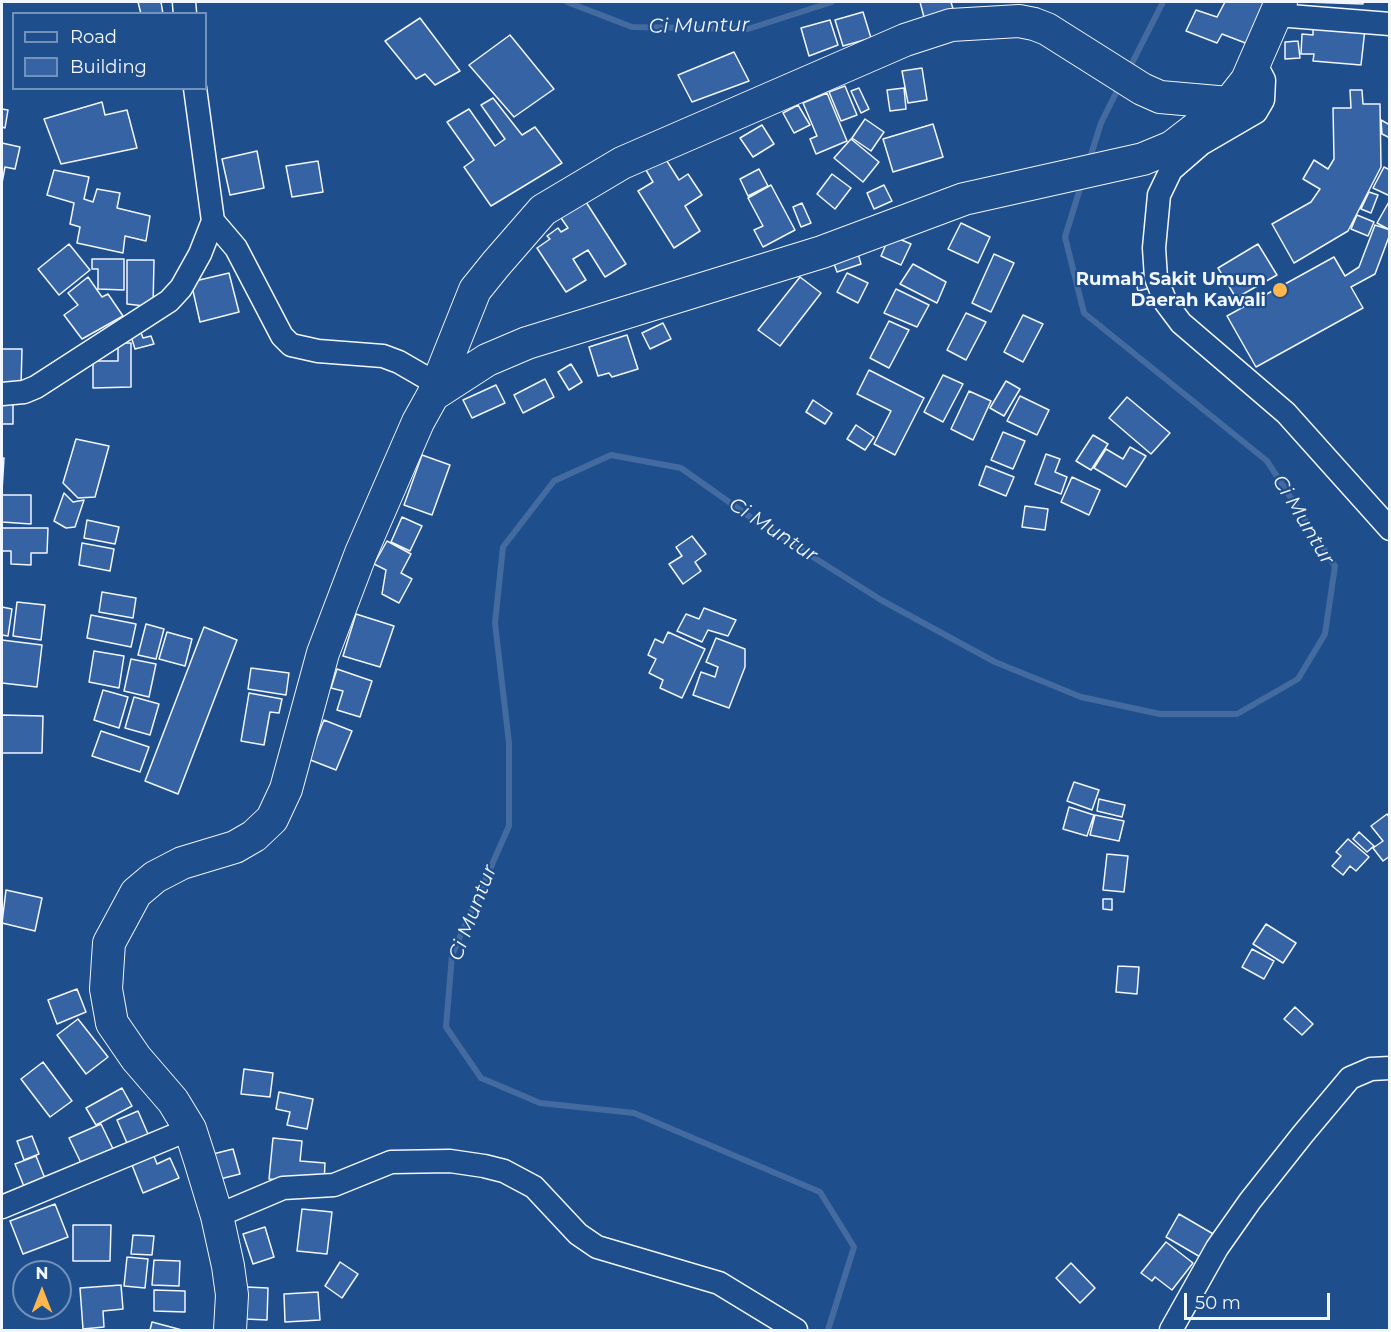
<!DOCTYPE html>
<style>
body{margin:0}
#map{position:relative;width:1391px;height:1332px;overflow:hidden;background:#1f4e8c;font-family:Montserrat,sans-serif}
canvas{display:block}
.frame{position:absolute;inset:0;border:3px solid #f2f6ff;pointer-events:none}
.legend{position:absolute;left:12px;top:12px;width:195px;height:78px;box-sizing:border-box;background:#1f4e8c;border:2px solid #7391ba;margin:0;padding:8px 10px;list-style:none;font-size:18px;color:#f2f6ff}
.legend li{display:flex;align-items:center;gap:12px;height:30px}
.legend b{width:30px;border:2px solid #7391ba}
.north{position:absolute;left:12px;top:1260px;width:60px;height:60px;box-sizing:border-box;background:#1f4e8c;border:2px solid #7391ba;border-radius:50%;rotate:0deg;font-size:16px;font-weight:700;line-height:24px;text-align:center;color:#f2f6ff}
.north::after{content:'';display:block;margin:auto;width:21px;height:27px;background:#ffb74d;clip-path:polygon(50% 0,100% 100%,50% 72%,0 100%)}
.scale{position:absolute;left:1184px;top:1293px;width:146px;height:27px;box-sizing:border-box;border:3px solid #f2f6ff;border-top:0;padding-left:8px;font-size:18px;line-height:21px;white-space:nowrap;color:#f2f6ff;-webkit-text-stroke:4px #1f4e8c;paint-order:stroke}
</style>
<div id="map">
<canvas width="1391" height="1332"></canvas>
<div class="frame"></div>
<ul class="legend">
<li><b style="height:8px;background:#1f4e8c"></b>Road</li>
<li><b style="height:16px;background:#3563a3"></b>Building</li>
</ul>
<div class="north">N</div>
<div class="scale">50 m</div>
</div>
<script>
const g = document.querySelector('canvas').getContext('2d');
g.lineJoin = 'round';
function poly(rows) {
  const path = new Path2D();
  for (const r of rows) {
    path.moveTo(r[0], r[1]);
    for (let i = 2; i < r.length; i += 2) path.lineTo(r[i], r[i + 1]);
  }
  return path;
}
function strokePath(path, color, width, dash) {
  g.strokeStyle = color;
  g.lineWidth = width;
  g.lineCap = dash ? 'butt' : 'round';
  g.setLineDash(dash || []);
  g.stroke(path);
}
function fillPath(path, color) {
  g.fillStyle = color;
  g.fill(path, 'evenodd');
}
function drawText(font, color, halo, rows, align = 'center') {
  g.font = font + ' Montserrat,sans-serif';
  g.lineWidth = 4.5;
  g.setLineDash([]);
  g.textBaseline = 'middle';
  g.strokeStyle = halo;
  g.fillStyle = color;
  for (const [text, x, y, turn = 0] of rows) {
    g.save();
    g.translate(x, y);
    g.rotate((+turn || 0) * Math.PI / 180);
    g.textAlign = isNaN(turn) ? turn : align;
    if (halo) g.strokeText(text, 0, 0);
    g.fillText(text, 0, 0);
    g.restore();
  }
}
strokePath(poly([
 [567,2,632,27,748,29,832,2],
 [1128,71,1163,2],
 [1089,161,1101,123,1120,85],
 [828,1330,854,1247,820,1192,634,1113,540,1103,481,1078,446,1027,452,955,509,826,509,743,495,623,503,547,554,481,611,455,681,468,753,519,881,600,995,662,1081,697,1160,714,1237,714,1298,679,1325,634,1335,566,1267,461,1084,313,1065,237,1082,182]
]), '#446ba0', 6);
const building = poly([
 [138,2,161,2,163,14,141,14,138,2],
 [920,2,951,2,954,12,925,21,920,2],
 [1225,2,1265,2,1248,44,1222,34,1217,43,1186,31,1196,10,1217,17,1225,2],
 [1306,2,1363,2,1363,4,1306,2],
 [863,12,871,38,843,46,835,20,863,12],
 [420,18,460,71,435,85,425,74,416,79,385,41,420,18],
 [830,20,838,45,809,56,801,28,830,20],
 [1313,25,1365,29,1361,65,1313,61,1314,54,1301,54,1302,34,1313,35,1313,25],
 [510,35,554,89,514,117,469,65,510,35],
 [1298,41,1300,58,1285,59,1285,42,1298,41],
 [734,52,749,81,692,102,678,75,734,52],
 [922,68,927,100,908,103,902,71,922,68],
 [845,86,857,115,841,121,829,92,845,86],
 [859,88,869,109,861,113,851,91,859,88],
 [904,88,906,109,890,111,887,90,904,88],
 [1350,90,1362,90,1363,104,1380,104,1381,167,1348,231,1294,263,1272,224,1311,202,1320,189,1303,179,1314,160,1328,169,1334,159,1333,108,1351,108,1350,90],
 [827,93,847,141,816,154,810,139,817,136,803,103,827,93],
 [493,98,522,135,535,127,562,163,491,206,464,167,474,160,447,122,469,109,495,146,505,139,481,105,493,98],
 [102,102,105,115,127,110,137,148,61,164,44,119,102,102],
 [798,105,810,125,794,133,783,113,798,105],
 [2,109,8,110,5,128,2,127,2,109],
 [865,119,884,132,871,151,852,138,865,119],
 [1381,120,1390,125,1390,138,1382,134,1381,120],
 [933,124,943,157,893,172,883,139,933,124],
 [762,125,774,144,753,157,740,138,762,125],
 [851,139,879,162,863,182,834,158,851,139],
 [2,143,20,147,15,169,5,167,2,183,2,143],
 [257,151,264,188,230,195,222,159,257,151],
 [665,158,679,180,688,174,702,195,685,206,700,231,674,248,638,191,653,182,646,170,665,158],
 [318,161,323,192,292,197,286,166,318,161],
 [1384,167,1390,170,1390,196,1373,188,1384,167],
 [759,169,768,186,748,196,740,179,759,169],
 [54,170,89,177,84,199,93,202,97,189,120,193,117,208,150,216,146,241,125,236,123,253,77,243,80,227,70,224,74,203,47,195,54,170],
 [832,174,851,188,835,209,817,194,832,174],
 [771,185,795,230,763,247,754,230,763,226,748,198,771,185],
 [884,185,892,201,874,209,867,193,884,185],
 [1369,192,1378,195,1371,213,1361,209,1369,192],
 [584,199,626,264,605,277,588,250,573,259,586,280,566,292,537,248,550,239,547,236,558,228,561,232,568,228,559,215,584,199],
 [1390,200,1390,230,1377,223,1390,200],
 [802,203,811,223,801,227,793,207,802,203],
 [1357,215,1374,222,1368,236,1351,229,1357,215],
 [961,223,990,237,978,263,948,249,961,223],
 [1375,225,1390,230,1390,234,1375,274,1351,287,1363,308,1256,367,1227,316,1334,257,1345,276,1359,267,1375,225],
 [890,235,911,244,901,265,881,256,890,235],
 [69,244,90,270,59,295,38,269,69,244],
 [1258,244,1277,275,1236,298,1218,268,1258,244],
 [856,247,861,264,837,272,831,255,856,247],
 [994,254,1014,263,991,312,972,303,994,254],
 [92,259,124,259,124,290,98,289,98,269,92,269,92,259],
 [127,260,154,260,153,307,127,304,127,260],
 [913,264,946,282,937,303,900,284,913,264],
 [1147,272,1150,288,1138,291,1134,275,1147,272],
 [229,273,239,312,200,322,191,282,229,273],
 [847,273,868,283,858,303,837,292,847,273],
 [88,277,102,297,108,294,123,316,82,339,64,315,78,305,68,293,88,277],
 [800,277,821,293,780,346,758,330,800,277],
 [896,289,929,305,917,327,884,313,896,289],
 [966,313,986,322,966,360,947,350,966,313],
 [1023,315,1043,324,1023,362,1004,352,1023,315],
 [889,321,909,330,889,368,870,358,889,321],
 [663,323,671,339,650,349,642,333,663,323],
 [140,330,143,338,151,336,154,344,135,349,130,333,140,330],
 [627,335,638,369,612,377,609,373,598,376,589,347,627,335],
 [118,343,131,343,131,387,93,388,93,361,118,361,118,343],
 [2,349,22,349,21,386,2,383,2,349],
 [571,364,582,382,569,390,558,372,571,364],
 [869,370,924,398,895,455,874,444,891,411,857,394,869,370],
 [943,375,963,384,943,422,924,412,943,375],
 [545,379,554,397,523,413,514,395,545,379],
 [1006,381,1020,389,1004,416,990,408,1006,381],
 [496,385,505,403,472,418,463,400,496,385],
 [969,391,991,401,973,440,951,429,969,391],
 [1020,396,1049,410,1037,435,1007,421,1020,396],
 [1127,397,1170,433,1151,454,1109,418,1127,397],
 [813,400,832,413,825,424,806,412,813,400],
 [2,402,13,402,13,424,2,424,2,402],
 [856,425,874,437,865,450,847,439,856,425],
 [1003,432,1025,441,1013,469,991,460,1003,432],
 [1093,435,1108,444,1091,470,1076,461,1093,435],
 [76,439,109,446,95,497,78,498,63,483,76,439],
 [1130,447,1146,456,1126,487,1094,468,1106,449,1123,459,1130,447],
 [1046,454,1060,459,1055,472,1067,477,1061,494,1035,484,1046,454],
 [422,455,450,465,432,515,404,505,422,455],
 [2,458,4,458,2,491,2,458],
 [986,466,1014,477,1006,496,979,485,986,466],
 [1072,477,1100,490,1089,515,1061,502,1072,477],
 [64,493,73,502,84,500,75,527,66,528,54,521,64,493],
 [2,495,31,495,31,524,2,522,2,495],
 [1025,506,1048,509,1045,530,1022,527,1025,506],
 [402,517,422,526,410,551,391,542,402,517],
 [87,520,119,527,115,544,84,538,87,520],
 [2,528,48,528,47,553,31,553,31,565,11,564,11,551,2,551,2,528],
 [692,536,706,554,695,562,701,571,683,584,669,564,682,556,676,547,692,536],
 [387,541,411,554,401,573,412,579,399,603,382,594,386,570,374,564,387,541],
 [82,543,114,549,110,571,79,565,82,543],
 [102,592,136,598,133,618,99,612,102,592],
 [17,602,45,605,41,640,13,636,17,602],
 [2,607,12,609,8,636,2,635,2,607],
 [704,608,736,620,728,636,708,630,702,642,677,631,686,614,699,619,704,608],
 [356,614,394,626,380,667,343,656,356,614],
 [91,615,136,624,131,647,87,638,91,615],
 [146,624,164,629,156,659,138,655,146,624],
 [204,627,237,640,178,794,145,781,204,627],
 [167,632,192,639,185,666,159,659,167,632],
 [668,632,705,649,682,698,660,688,663,680,649,673,656,659,648,655,655,639,663,643,668,632],
 [716,638,745,649,745,667,729,708,693,695,701,672,715,677,718,667,706,662,716,638],
 [2,640,42,645,37,687,2,683,2,640],
 [94,651,124,656,119,688,89,682,94,651],
 [131,659,156,664,149,697,124,691,131,659],
 [251,668,289,673,286,695,248,689,251,668],
 [337,669,372,681,360,717,337,710,343,691,331,688,337,669],
 [103,690,128,697,119,728,94,720,103,690],
 [249,693,282,699,279,713,270,712,264,745,241,741,249,693],
 [134,697,159,704,150,735,125,728,134,697],
 [2,715,43,716,42,753,2,753,2,715],
 [324,720,352,731,336,770,308,759,324,720],
 [101,731,149,747,140,772,92,756,101,731],
 [1074,782,1099,790,1092,810,1067,801,1074,782],
 [1099,799,1125,805,1122,817,1097,811,1099,799],
 [1069,807,1094,815,1087,836,1063,829,1069,807],
 [1387,814,1390,818,1390,856,1383,861,1373,848,1383,841,1371,826,1387,814],
 [1095,815,1124,821,1119,841,1090,835,1095,815],
 [1359,832,1374,846,1367,852,1353,839,1359,832],
 [1348,839,1369,857,1356,871,1350,866,1343,875,1332,866,1341,856,1336,852,1348,839],
 [1107,854,1128,856,1124,892,1103,890,1107,854],
 [6,890,42,898,35,931,2,923,6,890],
 [1103,899,1112,899,1112,910,1103,909,1103,899],
 [1266,924,1296,943,1283,963,1253,944,1266,924],
 [1252,949,1274,961,1264,979,1242,967,1252,949],
 [1118,966,1139,967,1137,994,1116,992,1118,966],
 [77,989,86,1012,57,1024,48,1000,77,989],
 [1295,1007,1313,1024,1302,1035,1284,1019,1295,1007],
 [78,1019,108,1057,86,1074,57,1035,78,1019],
 [43,1062,72,1101,50,1117,21,1079,43,1062],
 [244,1069,273,1073,270,1097,241,1094,244,1069],
 [122,1088,132,1106,96,1125,86,1108,122,1088],
 [279,1092,313,1099,307,1129,287,1125,290,1112,276,1109,279,1092],
 [138,1111,151,1141,130,1150,117,1120,138,1111],
 [101,1124,115,1153,83,1167,69,1138,101,1124],
 [32,1136,39,1154,24,1160,17,1141,32,1136],
 [273,1138,302,1141,300,1161,325,1163,324,1184,269,1179,273,1138],
 [233,1149,240,1174,220,1179,213,1154,233,1149],
 [152,1151,157,1164,170,1158,179,1178,143,1193,130,1160,152,1151],
 [36,1156,48,1186,27,1194,15,1164,36,1156],
 [55,1204,68,1237,23,1254,10,1221,55,1204],
 [302,1209,332,1212,327,1254,297,1251,302,1209],
 [1179,1214,1215,1235,1202,1258,1166,1237,1179,1214],
 [73,1225,111,1225,110,1261,73,1261,73,1225],
 [265,1227,274,1257,253,1264,243,1234,265,1227],
 [133,1235,154,1236,152,1255,131,1254,133,1235],
 [1166,1242,1193,1263,1172,1290,1155,1277,1152,1281,1141,1273,1166,1242],
 [127,1257,148,1259,145,1288,124,1286,127,1257],
 [154,1260,180,1261,179,1286,152,1285,154,1260],
 [340,1262,358,1274,342,1298,325,1286,340,1262],
 [1071,1263,1095,1288,1080,1303,1056,1278,1071,1263],
 [121,1285,123,1309,103,1311,104,1327,83,1329,80,1288,121,1285],
 [246,1287,268,1288,267,1320,245,1319,246,1287],
 [154,1290,185,1291,185,1312,154,1311,154,1290],
 [318,1292,320,1320,285,1322,284,1294,318,1292],
 [152,1322,182,1330,150,1330,152,1322]
]);
fillPath(building, '#3563a3');
strokePath(building, '#f2f6ff', 1.5);
const minor = poly([
 [184,2,185,14],
 [1277,15,1390,24],
 [1255,63,1264,80,1263,100,1256,112,1201,144,1171,170,1159,195,1154,248,1156,278,1166,303,1181,323,1286,413,1390,529],
 [195,88,213,221],
 [2,394,24,392,36,387,169,301,181,288,200,254,213,221,236,248,282,336,291,345,318,351,383,356,399,362,437,384],
 [2,1207,190,1129],
 [217,1216,283,1188,334,1185,391,1162,450,1161,484,1166,504,1171,534,1187,578,1234,597,1247,719,1283,796,1330],
 [1171,1330,1217,1248,1250,1201,1303,1134,1350,1078,1371,1069,1390,1068]
]);
const highway = poly([
 [433,395,487,360,527,343,822,252,964,199,1143,159,1172,147,1229,103,1247,80,1281,2],
 [230,1330,232,1295,228,1266,217,1216,200,1160,190,1129,173,1101,136,1058,112,1023,106,989,109,943,136,893,155,877,182,863,235,847,254,836,272,819,286,789,323,653,361,553,418,422,433,395,475,290,496,264,543,210,622,163,905,40,951,25,1019,21,1034,24,1047,29,1142,89,1160,97,1229,103]
]);
strokePath(minor, '#f2f6ff', 25);
strokePath(highway, '#f2f6ff', 34);
strokePath(minor, '#1f4e8c', 22);
strokePath(highway, '#1f4e8c', 32);
for (const [x, y, r, color] of [
 [1280,290,8,"#ffb74d"]
]) {
  const dot = new Path2D();
  dot.arc(x, y, r, 0, 2 * Math.PI);
  g.fillStyle = color;
  g.fill(dot);
  strokePath(dot, '#1f4e8c', 2);
}
drawText('bold 18px', '#f2f6ff', '#1f4e8c', [
 ["Rumah Sakit Umum",1266,280],
 ["Daerah Kawali",1266,301]
], 'right');
drawText('italic 20px', '#f2f6ff', '#1f4e8c', [
 ["Ci Muntur",699,26,-1],
 ["Ci Muntur",1303,520,59],
 ["Ci Muntur",773,530,33],
 ["Ci Muntur",473,913,-69]
]);
</script>
